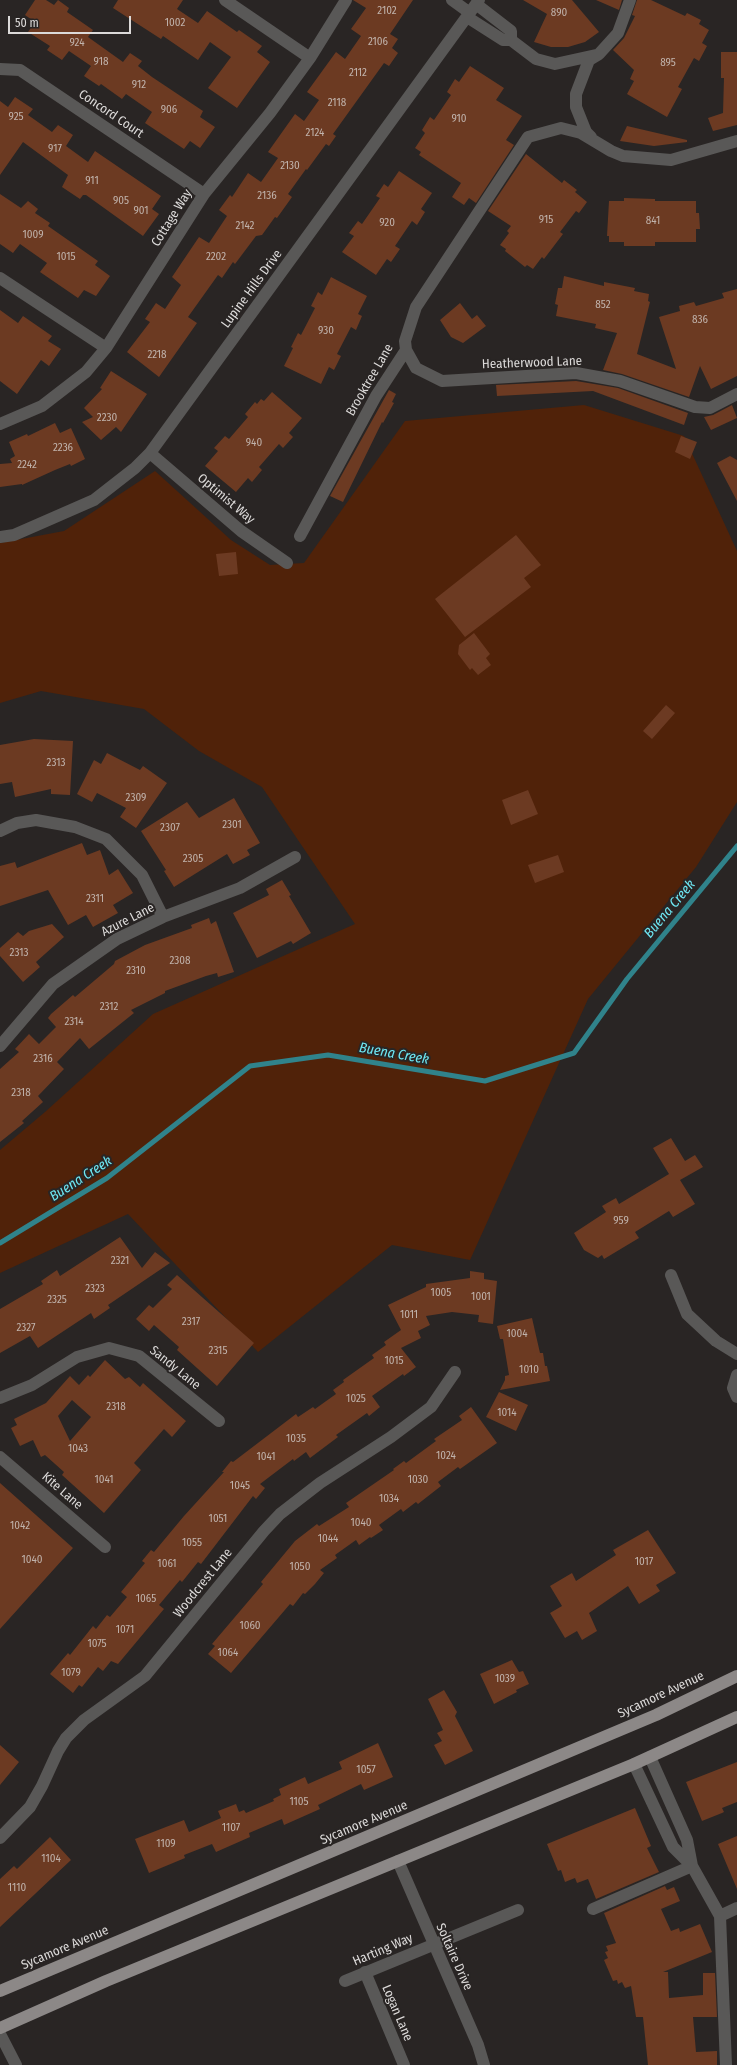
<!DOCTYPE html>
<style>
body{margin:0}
#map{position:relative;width:737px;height:2065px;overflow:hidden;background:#292524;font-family:"Fira Sans Condensed",sans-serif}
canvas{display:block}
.scale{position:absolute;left:8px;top:16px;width:123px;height:18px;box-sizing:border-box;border:2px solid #dcdad9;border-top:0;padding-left:5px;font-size:12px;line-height:14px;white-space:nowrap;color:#dcdad9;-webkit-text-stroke:3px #292524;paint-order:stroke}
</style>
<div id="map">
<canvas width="737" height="2065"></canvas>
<div class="scale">50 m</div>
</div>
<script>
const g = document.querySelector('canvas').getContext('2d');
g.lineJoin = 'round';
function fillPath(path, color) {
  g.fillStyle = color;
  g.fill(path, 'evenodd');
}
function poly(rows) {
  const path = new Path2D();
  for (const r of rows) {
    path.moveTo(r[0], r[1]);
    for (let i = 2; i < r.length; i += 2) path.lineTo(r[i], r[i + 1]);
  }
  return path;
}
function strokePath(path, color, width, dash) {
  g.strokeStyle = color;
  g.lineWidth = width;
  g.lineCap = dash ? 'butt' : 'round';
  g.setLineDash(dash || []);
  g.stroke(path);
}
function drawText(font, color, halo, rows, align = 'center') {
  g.font = font + ' "Fira Sans Condensed",sans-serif';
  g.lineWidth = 4;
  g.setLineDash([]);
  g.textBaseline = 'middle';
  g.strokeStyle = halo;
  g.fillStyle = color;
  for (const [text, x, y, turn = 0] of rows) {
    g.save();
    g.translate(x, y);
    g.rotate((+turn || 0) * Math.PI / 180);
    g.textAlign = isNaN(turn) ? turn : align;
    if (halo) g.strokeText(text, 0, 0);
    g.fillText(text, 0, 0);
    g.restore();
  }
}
fillPath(poly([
 [584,405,684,436,737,551,737,802,696,867,588,999,470,1260,392,1245,258,1352,128,1214,0,1273,0,1150,45,1112,153,1014,355,924,262,787,199,751,144,709,41,691,0,703,0,543,64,531,155,471,231,540,270,565,304,563,405,421]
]), '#502209');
strokePath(poly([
 [0,1243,107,1178,250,1066,328,1055,485,1081,574,1053,627,979,737,846]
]), '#30838b', 5);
fillPath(poly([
 [35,0,46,0,54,5,58,0,69,8,67,12,93,30,88,37,123,62,130,53,142,61,138,66,152,77,203,111,200,117,215,127,200,148,190,141,184,149,145,123,152,112,126,94,122,99,101,84,99,86,84,76,91,66,69,51,62,60,47,50,50,46,28,32,35,22,25,15],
 [118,0,183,0,177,9,198,23,207,11,237,32,239,30,262,46,257,52,270,62,237,108,208,88,231,57,210,42,198,60,163,36,161,39,113,8],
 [353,0,413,0,390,34,398,39,392,48,398,53,389,66,384,63,333,134,336,136,329,146,326,144,307,170,306,169,288,194,292,197,277,218,275,217,262,235,256,236,235,264,233,262,222,278,218,275,188,317,197,323,159,377,127,352,150,322,145,319,156,303,165,309,181,285,172,277,199,237,209,243,227,216,219,210,230,195,232,197,248,173,261,182,278,158,268,152,295,114,304,121,319,100,307,92,336,52,345,59,361,36,351,29,366,8],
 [523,0,572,0,599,32,585,42,568,47,551,47,534,42,547,14],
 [596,0,622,0,619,10],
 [637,0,651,0,685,16,687,13,701,20,699,24,709,30,702,43,707,46,699,61,694,58,678,87,682,89,667,117,627,94,634,81,630,79,634,70,613,50,624,38,635,16,632,15],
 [721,52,737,52,737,125,713,131,708,118,723,113,724,78,721,78],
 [470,66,504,88,496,100,522,116,506,140,514,145,476,203,469,198,464,205,452,197,461,183,419,155,421,152,415,148,425,133,422,130,430,117,434,120,451,95,447,92,455,79,459,82],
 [15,97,33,109,28,115,52,132,58,125,73,135,66,146,88,162,95,151,161,196,152,209,159,214,143,236,86,195,83,195,80,199,62,187,68,175,23,142,0,175,0,101,8,107],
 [627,126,687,140,687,142,654,146,620,141],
 [526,154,562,183,564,180,577,190,575,192,587,202,579,213,576,211,560,232,563,234,544,259,542,257,533,269,527,265,525,267,505,251,506,249,500,245,509,233,507,231,511,226,488,211],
 [399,171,432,193,421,209,425,212,417,225,412,221,395,246,400,249,391,262,387,259,376,275,342,252,354,236,349,233,358,221,362,224,380,198,376,196,384,184,388,187],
 [0,194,21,208,28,201,38,209,35,213,50,223,48,226,98,261,95,265,110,276,96,296,84,290,78,298,40,272,47,263,20,244,13,253,0,244],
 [624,198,655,199,655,201,696,201,696,213,699,213,700,229,696,229,696,242,655,242,655,246,624,246,624,242,609,242,609,236,607,236,609,201,624,201],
 [564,276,604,286,604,282,635,288,634,291,649,294,648,301,650,302,637,354,676,369,659,317,680,311,679,306,694,302,696,306,724,298,722,293,737,289,737,376,711,389,700,366,689,397,622,374,603,370,617,333,595,328,596,324,556,316,558,305,555,304,558,288,562,288],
 [331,277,367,296,358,314,362,316,356,330,351,327,337,354,341,356,334,370,329,367,321,384,284,366,293,348,291,347,298,333,301,335,315,308,311,306,318,292,322,295],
 [460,303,472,319,477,315,486,326,463,343,451,337,440,320],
 [0,310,18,323,23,316,52,336,48,341,61,349,49,366,41,360,17,394,0,381],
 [111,371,147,394,121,432,116,427,101,440,82,422,93,417,84,408,102,389,100,388],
 [576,381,618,388,688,413,684,425,593,391,497,396,496,385],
 [389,390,396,394,392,402,394,403,383,423,382,422,343,502,330,496],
 [272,392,302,418,289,433,293,437,283,448,279,444,259,467,262,470,252,482,248,478,236,492,205,466,218,451,214,448,225,436,229,439,248,417,245,414,255,402,257,404,261,399,264,401],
 [732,405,737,418,711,430,704,417,713,415],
 [55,423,60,433,71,428,85,459,71,466,70,464,55,470,22,485,22,484,0,487,0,464,12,463,10,459,15,456,9,442,27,434,28,436],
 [681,436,697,442,690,459,675,452],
 [730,456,737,460,737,501,717,463],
 [516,535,541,565,524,578,531,587,465,637,435,599],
 [236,552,238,574,219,576,216,554],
 [474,633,490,654,486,658,491,665,478,675,472,668,470,670,458,654,459,645],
 [666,705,675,713,652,739,643,731],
 [34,739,73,741,70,795,51,794,51,789,15,797,12,782,0,784,0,745],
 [107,753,140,770,143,766,167,783,136,828,120,817,126,808,97,793,92,802,77,794,94,760,101,764],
 [528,790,538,814,511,825,502,800],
 [234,798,260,843,247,850,250,855,233,864,227,854,174,887,164,871,166,870,141,831,187,802,199,818],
 [82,843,87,855,100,850,109,875,118,869,133,893,113,905,118,913,93,927,86,915,68,925,48,890,0,906,0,866,15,862,17,868],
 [558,855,564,872,535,883,528,865],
 [282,880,291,895,289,896,311,933,293,944,291,941,257,958,233,913,269,895,266,889],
 [209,918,211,924,216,921,234,972,218,977,217,973,206,976,165,991,165,993,131,1010,134,1013,89,1049,80,1038,57,1062,64,1069,38,1096,43,1102,22,1121,24,1123,0,1142,0,1069,19,1052,15,1049,29,1034,39,1044,56,1027,48,1018,51,1014,73,995,75,997,114,964,115,961,145,945,192,928,191,925],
 [52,924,64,937,36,962,40,967,23,982,0,956,0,948,18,932,23,936,29,931],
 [671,1138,685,1161,695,1155,703,1167,680,1180,695,1204,673,1217,669,1211,635,1232,639,1238,604,1259,602,1255,598,1258,584,1250,574,1233,606,1212,602,1206,616,1198,619,1204,669,1174,653,1148],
 [120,1237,142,1268,155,1252,170,1263,108,1305,110,1308,94,1319,91,1313,38,1348,30,1336,0,1353,0,1309,43,1284,41,1281,57,1270,60,1276],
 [470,1271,484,1273,484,1279,497,1281,493,1324,478,1322,479,1315,452,1312,426,1316,430,1325,418,1331,421,1338,401,1348,416,1367,404,1376,403,1374,372,1396,380,1407,369,1416,367,1413,336,1435,338,1437,310,1458,306,1452,294,1461,293,1459,260,1484,265,1488,256,1499,253,1496,201,1564,198,1562,182,1582,180,1580,159,1605,164,1609,118,1664,111,1661,103,1671,98,1667,82,1687,79,1685,73,1693,50,1674,68,1653,70,1655,93,1626,96,1629,107,1615,110,1617,127,1597,121,1592,145,1563,142,1561,151,1550,154,1552,184,1516,224,1472,222,1472,231,1461,233,1462,296,1414,298,1417,313,1407,315,1409,336,1394,333,1390,344,1382,343,1380,374,1358,372,1355,386,1345,384,1342,401,1330,388,1305,426,1287,426,1284,470,1278],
 [177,1275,254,1343,217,1386,177,1350,179,1347,154,1325,149,1331,136,1319,149,1305,153,1308,172,1289,167,1285],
 [532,1318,540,1353,543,1353,545,1366,547,1366,550,1381,500,1390,505,1380,505,1376,509,1375,503,1339,500,1339,497,1326],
 [105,1360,125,1379,129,1377,140,1387,143,1383,186,1421,172,1437,164,1429,134,1463,141,1470,104,1513,62,1475,64,1472,45,1455,41,1457,33,1440,20,1446,11,1428,17,1425,14,1419,46,1403,70,1376,79,1385,88,1375,90,1377],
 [72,1400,91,1417,70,1441,58,1416],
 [499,1392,528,1405,516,1431,486,1417],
 [471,1407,497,1443,460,1469,458,1467,438,1482,441,1486,418,1504,416,1502,403,1512,401,1509,379,1525,383,1530,371,1538,370,1537,359,1545,356,1540,335,1555,337,1558,320,1570,324,1573,315,1584,305,1594,303,1593,293,1606,290,1604,231,1673,208,1654,215,1646,212,1644,263,1584,261,1582,295,1541,317,1524,319,1526,349,1507,346,1503,394,1470,393,1469,404,1461,406,1463,436,1441,434,1439,462,1420,459,1416],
 [0,1483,73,1548,0,1629],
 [648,1530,676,1573,656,1585,660,1591,639,1604,628,1586,589,1613,597,1631,582,1640,577,1631,565,1638,550,1613,562,1606,550,1586,572,1573,576,1581,616,1555,613,1550],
 [512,1660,519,1672,523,1671,529,1684,516,1690,517,1692,494,1704,480,1674],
 [444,1690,457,1712,455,1716,473,1751,445,1765,434,1745,442,1741,437,1733,443,1730,428,1699],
 [378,1743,393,1777,364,1790,361,1784,318,1805,320,1809,284,1825,282,1819,249,1833,250,1837,216,1852,212,1844,184,1855,185,1858,149,1873,135,1839,184,1820,189,1832,221,1818,218,1811,236,1804,239,1812,244,1810,246,1813,274,1801,273,1799,281,1795,279,1789,305,1777,308,1784,342,1769,339,1762],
 [0,1745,19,1762,0,1785],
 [737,1762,737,1802,722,1808,724,1812,722,1813,702,1821,686,1782],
 [635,1808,651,1846,647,1848,659,1872,596,1899,588,1879,577,1883,575,1878,565,1882,561,1870,558,1871,547,1844],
 [737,1836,737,1889,718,1844],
 [50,1837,71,1860,0,1927,0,1879,14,1866,17,1869],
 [665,1886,667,1890,674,1887,680,1901,661,1909,671,1931,679,1928,680,1932,700,1924,712,1952,663,1972,668,1972,669,1998,703,1995,703,1973,715,1973,717,2017,693,2017,696,2052,717,2051,717,2065,648,2065,643,2017,636,2017,631,1986,625,1988,622,1982,618,1984,617,1980,613,1981,604,1960,608,1958,605,1952,608,1951,606,1946,616,1943,604,1913]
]), '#6c3a22');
strokePath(poly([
 [225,0,310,58],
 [452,0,470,13],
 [467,17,503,40,511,40,511,31,476,4],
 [511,40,536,59,555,64,596,55],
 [0,69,20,70,204,194],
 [591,137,586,132,576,107,576,94,589,60,599,54,618,33,630,0],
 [0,278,106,348],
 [406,350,416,368,442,381,576,373,620,381,695,407,710,408,737,394],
 [0,424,42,406,86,372,106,348,204,194,270,113,310,58,346,0],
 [150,453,241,531,287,563],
 [300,536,376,396,406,350,405,341,416,307,528,137,561,128,581,133,611,151,623,156,671,160,737,141],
 [0,537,14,535,94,500,135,468,150,453,479,0],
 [0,831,17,823,36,820,75,827,106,839,142,875,163,917],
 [0,1046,53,984,117,939,163,917,240,888,295,857],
 [671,1275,687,1314,716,1341,737,1354],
 [737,1375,733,1388,737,1397],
 [0,1398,32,1385,77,1357,109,1348,139,1356,219,1421],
 [0,1457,105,1547],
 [650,1757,687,1840,692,1866],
 [634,1764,673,1847,692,1866,720,1916],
 [0,1838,30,1807,42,1786,58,1751,66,1738,84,1720,145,1676,264,1531,280,1514,320,1483,391,1437,431,1407,455,1372],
 [398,1861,478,2045,484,2065],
 [593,1909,692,1866],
 [365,1972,404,2065],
 [345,1981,518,1910],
 [0,2034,16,2065],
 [726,2065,720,1916,737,1908]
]), '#595857', 12);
strokePath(poly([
 [0,1991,656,1715,737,1676],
 [0,2028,106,1981,634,1764,737,1717]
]), '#8c8887', 12);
drawText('11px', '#c0b2ab', null, [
 ["2102",387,11],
 ["890",559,13],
 ["1002",175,23],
 ["2106",378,42],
 ["924",77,43],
 ["918",101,62],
 ["895",668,63],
 ["2112",358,73],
 ["912",139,85],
 ["2118",337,103],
 ["906",169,110],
 ["925",16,117],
 ["910",459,119],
 ["2124",315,133],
 ["917",55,149],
 ["2130",290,166],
 ["911",92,181],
 ["2136",267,196],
 ["905",121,201],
 ["901",141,211],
 ["915",546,220],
 ["841",653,221],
 ["920",387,223],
 ["2142",245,226],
 ["1009",33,235],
 ["1015",66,257],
 ["2202",216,257],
 ["852",603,305],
 ["836",700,320],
 ["930",326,331],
 ["2218",157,355],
 ["2230",107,418],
 ["940",254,443],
 ["2236",63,448],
 ["2242",27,465],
 ["2313",56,763],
 ["2309",136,798],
 ["2301",232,825],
 ["2307",170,828],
 ["2305",193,859],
 ["2311",95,899],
 ["2313",19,953],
 ["2308",180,961],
 ["2310",136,971],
 ["2312",109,1007],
 ["2314",74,1022],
 ["2316",43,1059],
 ["2318",21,1093],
 ["959",621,1221],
 ["2321",120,1261],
 ["2323",95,1289],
 ["1005",441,1293],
 ["1001",481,1297],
 ["2325",57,1300],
 ["1011",409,1315],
 ["2317",191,1322],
 ["2327",26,1328],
 ["1004",517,1334],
 ["2315",218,1351],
 ["1015",394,1361],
 ["1010",529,1370],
 ["1025",356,1399],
 ["2318",116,1407],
 ["1014",507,1413],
 ["1035",296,1439],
 ["1043",78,1449],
 ["1024",446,1456],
 ["1041",266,1457],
 ["1041",104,1480],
 ["1030",418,1480],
 ["1045",240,1486],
 ["1034",389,1499],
 ["1051",218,1519],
 ["1040",361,1523],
 ["1042",20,1526],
 ["1044",328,1539],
 ["1055",192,1543],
 ["1040",32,1560],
 ["1017",644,1562],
 ["1061",167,1564],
 ["1050",300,1567],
 ["1065",146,1599],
 ["1060",250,1626],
 ["1071",125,1630],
 ["1075",97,1644],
 ["1064",228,1653],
 ["1079",71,1673],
 ["1039",505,1679],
 ["1057",366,1770],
 ["1105",299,1802],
 ["1107",231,1828],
 ["1109",166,1844],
 ["1104",51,1859],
 ["1110",17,1888]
]);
drawText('13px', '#dcdad9', '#292524', [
 ["Concord Court",111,114,34],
 ["Cottage Way",172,218,-58],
 ["Lupine Hills Drive",252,289,-54],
 ["Heatherwood Lane",532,363,-2],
 ["Brooktree Lane",370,380,-60],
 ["Optimist Way",226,499,40],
 ["Azure Lane",128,920,-27],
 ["Sandy Lane",175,1368,39],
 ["Kite Lane",62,1491,41],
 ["Woodcrest Lane",203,1583,-51],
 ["Sycamore Avenue",661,1695,-25],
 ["Sycamore Avenue",364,1823,-23],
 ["Sycamore Avenue",65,1948,-23],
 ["Harting Way",383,1950,-23],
 ["Soltaire Drive",454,1957,66],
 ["Logan Lane",397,2013,67]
]);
drawText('italic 14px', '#6ee7f3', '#292524', [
 ["Buena Creek",670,909,-50],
 ["Buena Creek",394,1054,10],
 ["Buena Creek",81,1179,-33]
]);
</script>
